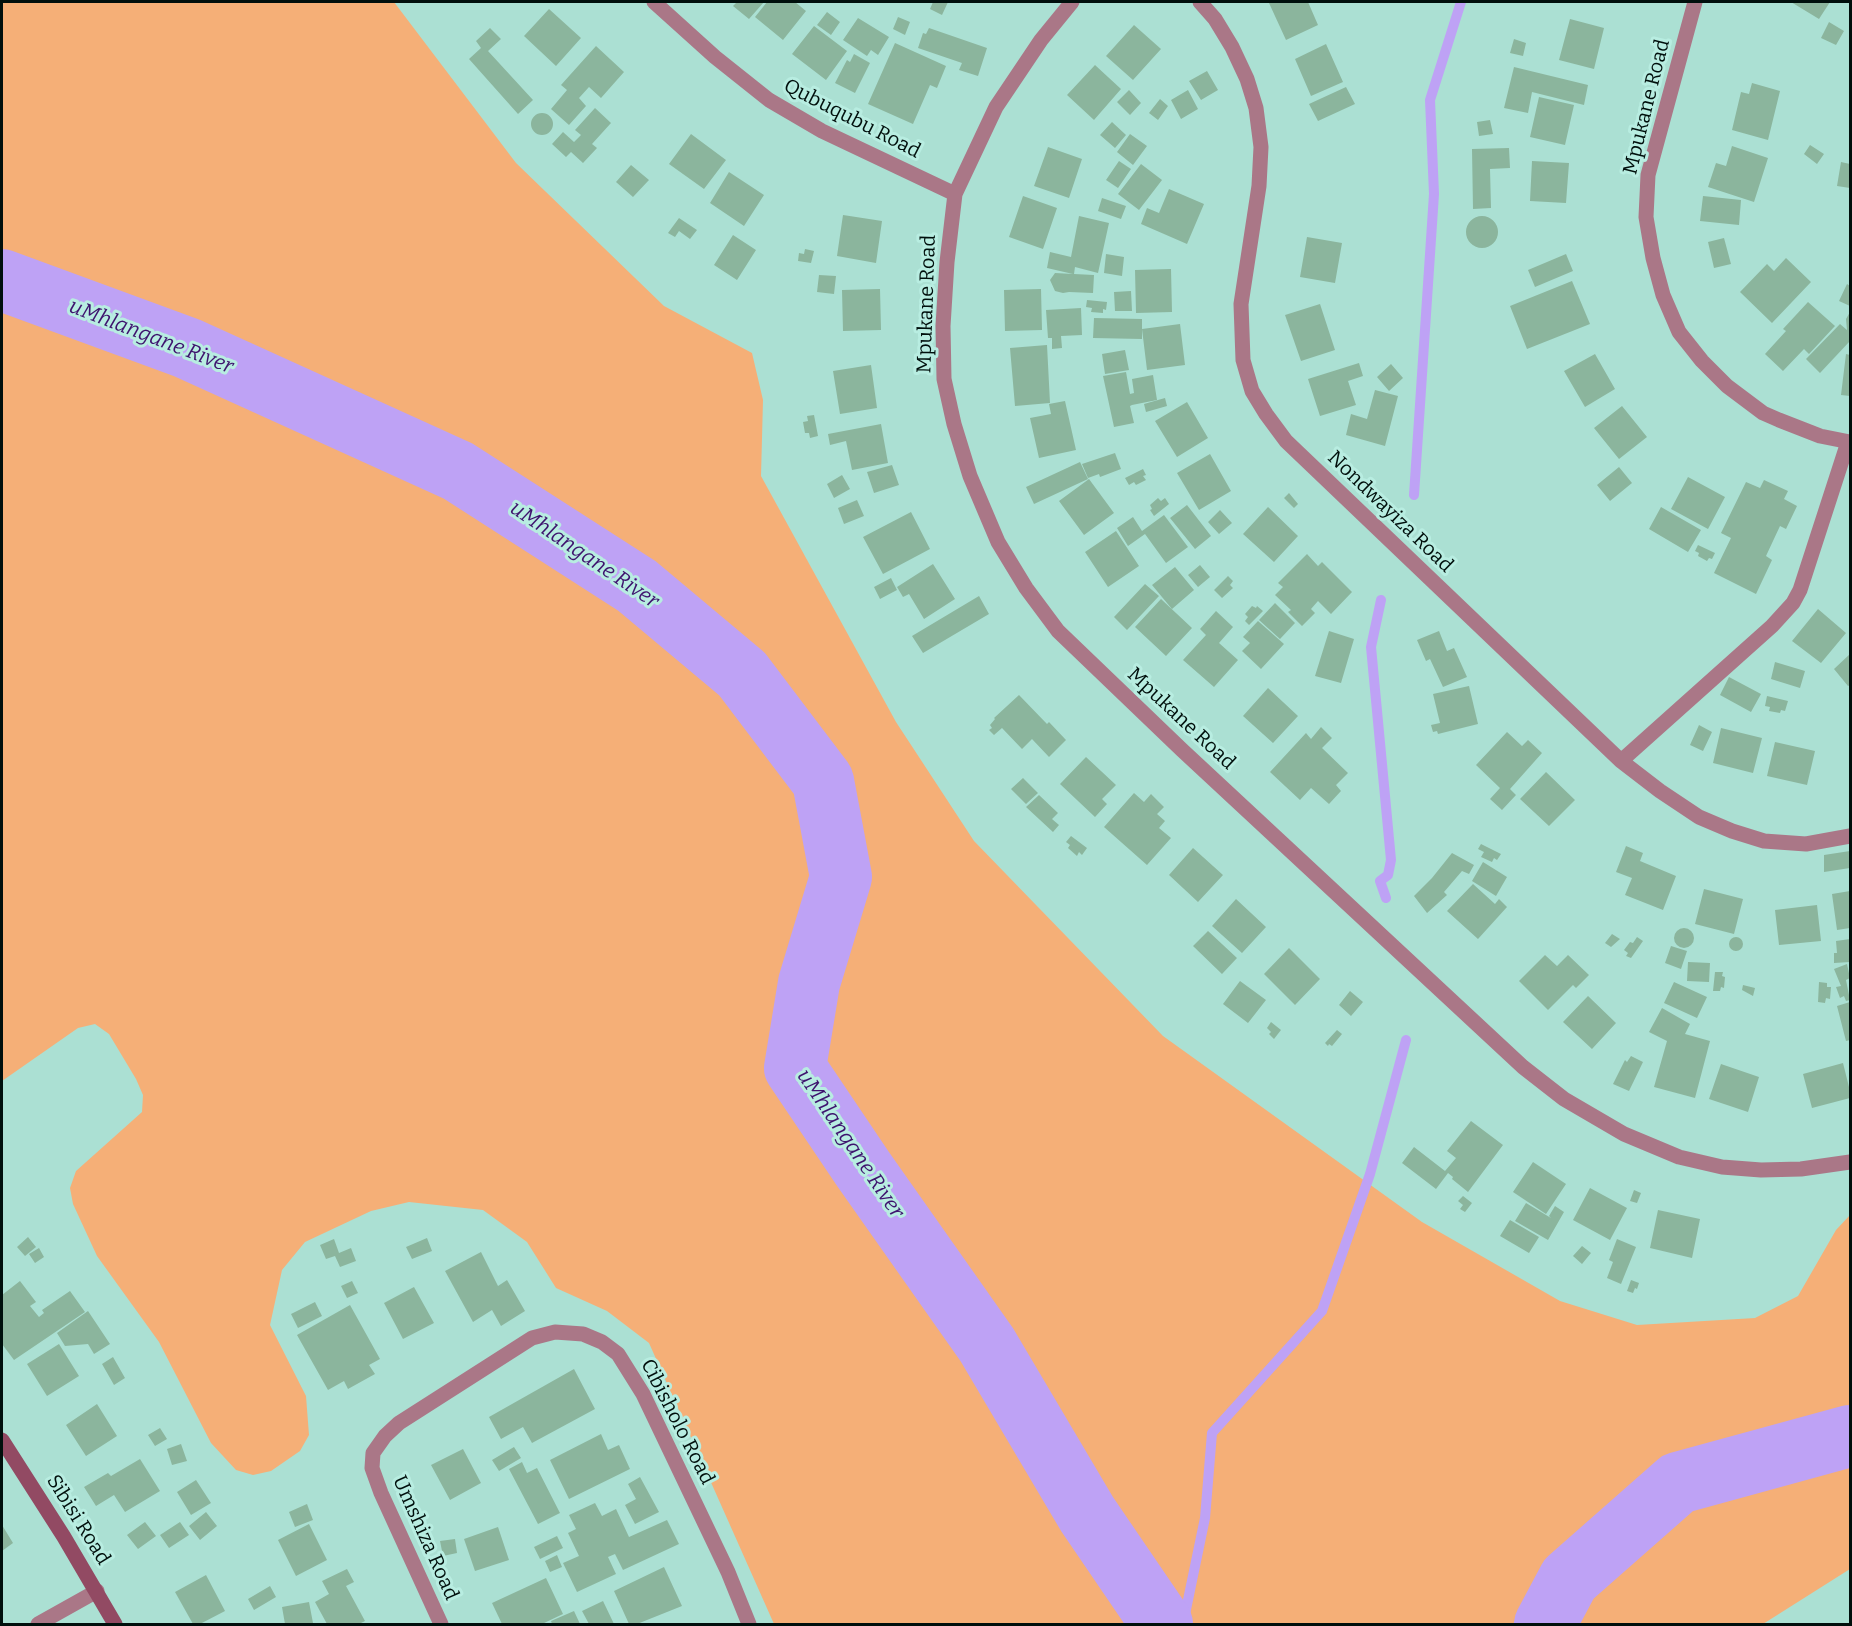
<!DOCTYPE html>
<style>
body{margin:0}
#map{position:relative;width:1852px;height:1626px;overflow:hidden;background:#abe0d3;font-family:Bitter,serif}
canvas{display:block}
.frame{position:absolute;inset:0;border:3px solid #000f0c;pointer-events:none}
</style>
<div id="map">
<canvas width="1852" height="1626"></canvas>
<div class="frame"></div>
</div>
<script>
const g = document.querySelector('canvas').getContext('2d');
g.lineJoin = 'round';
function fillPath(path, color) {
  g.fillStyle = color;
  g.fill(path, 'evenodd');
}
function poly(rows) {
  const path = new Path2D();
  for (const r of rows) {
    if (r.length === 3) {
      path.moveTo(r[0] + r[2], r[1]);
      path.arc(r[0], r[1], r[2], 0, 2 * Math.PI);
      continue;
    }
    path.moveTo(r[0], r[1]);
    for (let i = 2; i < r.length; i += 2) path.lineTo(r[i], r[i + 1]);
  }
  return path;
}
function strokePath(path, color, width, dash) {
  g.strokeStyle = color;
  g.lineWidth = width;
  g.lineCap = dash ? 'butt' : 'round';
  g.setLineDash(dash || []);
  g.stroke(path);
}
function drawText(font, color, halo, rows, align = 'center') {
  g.font = font + ' Bitter,serif';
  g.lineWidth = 6;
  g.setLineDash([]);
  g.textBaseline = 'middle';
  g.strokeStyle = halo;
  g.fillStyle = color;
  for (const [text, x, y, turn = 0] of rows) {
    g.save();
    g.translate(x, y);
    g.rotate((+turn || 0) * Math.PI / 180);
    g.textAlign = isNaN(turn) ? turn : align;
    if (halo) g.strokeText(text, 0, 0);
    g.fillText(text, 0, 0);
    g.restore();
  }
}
fillPath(poly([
 [2,2,394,2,516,163,664,306,752,353,763,400,761,476,896,722,974,841,1163,1036,1422,1222,1560,1301,1637,1325,1755,1318,1798,1296,1836,1230,1850,1215,1850,1569,1763,1624,774,1624,649,1343,607,1311,556,1288,527,1242,483,1210,409,1202,371,1211,305,1242,282,1270,270,1325,306,1396,309,1435,300,1451,271,1471,253,1475,236,1470,211,1443,159,1342,97,1256,73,1204,70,1188,76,1171,142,1112,143,1095,136,1079,109,1034,95,1024,78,1028,2,1081]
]), '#f5af77');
strokePath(poly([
 [1414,495,1434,194,1430,100,1461,2],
 [1381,600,1371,647,1391,860,1388,875,1380,881,1386,898],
 [1183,1624,1205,1518,1212,1433,1322,1311,1370,1174,1406,1040]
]), '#bea2f5', 10);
strokePath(poly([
 [2,280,187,348,458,471,637,586,742,674,823,781,841,877,809,983,795,1068,863,1169,987,1345,1087,1514,1162,1624],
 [1545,1624,1569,1579,1678,1483,1850,1436]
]), '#bea2f5', 62);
fillPath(poly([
 [737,2,764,2,749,19,733,6],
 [767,2,795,2,806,11,783,40,755,17],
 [933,2,948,2,942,15,930,9],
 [1273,2,1308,2,1318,25,1286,40,1269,3],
 [1791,2,1830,2,1819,19],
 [549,9,581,38,556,66,524,36],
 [827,12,840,22,831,35,817,25],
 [898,17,910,22,905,35,893,29],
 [858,18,889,37,878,55,871,50,867,56,843,40],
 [1570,19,1604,28,1594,69,1559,60],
 [1829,22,1844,31,1836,45,1821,38],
 [1134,25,1161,49,1133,80,1106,56],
 [814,26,847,51,826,80,792,54],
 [490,28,501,39,488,51,533,100,518,114,469,59,481,48,476,41],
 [929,28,987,48,978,76,959,70,962,63,918,48,923,33,926,34],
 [1514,39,1526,43,1523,56,1510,53],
 [895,43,946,66,937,88,930,85,913,124,868,104],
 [1326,44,1343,82,1311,96,1295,59],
 [596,46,624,72,601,98,589,87,579,98,586,106,569,125,551,109,567,90,561,85],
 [854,54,870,63,855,93,835,83,847,60,850,62],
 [1095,65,1121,89,1094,120,1067,95],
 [1514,67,1588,85,1584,105,1532,92,1528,113,1504,108],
 [1207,71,1218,90,1201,100,1189,81],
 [1752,83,1780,91,1768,140,1732,130,1741,92,1749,94],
 [1346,87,1355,104,1318,121,1309,104],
 [1129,90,1141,103,1130,115,1117,102],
 [1188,90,1198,109,1181,119,1171,100],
 [1539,97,1574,105,1565,145,1530,137],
 [1160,99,1168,106,1158,120,1149,113],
 [595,108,611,123,592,144,597,148,583,163,571,152,566,157,552,144,563,132,574,142,581,135,575,130],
 [542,124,11],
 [1490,120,1493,134,1479,136,1477,122],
 [1112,122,1126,135,1115,148,1100,135],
 [691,134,726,160,704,189,669,164],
 [1130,134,1147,146,1133,165,1117,152],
 [1810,145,1824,154,1817,164,1804,154],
 [1732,146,1768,158,1754,202,1708,187,1716,163,1726,166],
 [1048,147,1082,159,1069,198,1034,186],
 [1509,148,1510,168,1490,169,1491,208,1473,209,1472,149],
 [1119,161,1131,169,1118,188,1106,180],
 [1532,161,1569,163,1566,203,1530,201],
 [1841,162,1850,164,1850,188,1837,186],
 [1141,164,1162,180,1139,210,1118,194],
 [631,165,649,180,633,197,616,182],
 [729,172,764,195,744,226,710,203],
 [1169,189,1204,204,1187,244,1141,224,1147,208,1159,213],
 [1023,196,1057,208,1043,249,1009,237],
 [1703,196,1741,200,1739,225,1700,221],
 [1102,198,1126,206,1121,219,1098,211],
 [843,215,882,221,876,263,837,256],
 [1482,232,16],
 [1079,216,1109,223,1098,273,1075,267,1074,274,1094,275,1093,293,1069,292,1063,293,1055,291,1050,280,1055,273,1073,274,1047,268,1050,252,1071,257],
 [679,218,697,230,690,239,679,231,675,237,668,233],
 [733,235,756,250,737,280,714,265],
 [1307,237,1342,243,1335,283,1300,277],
 [1724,238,1731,264,1714,268,1708,242],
 [805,249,814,251,811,263,798,261,799,253,804,254],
 [1106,254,1124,257,1122,276,1104,273],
 [1566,254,1573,271,1535,287,1528,270],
 [1786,258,1811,282,1772,323,1740,292,1767,264,1774,271],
 [1171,269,1172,312,1136,313,1135,270],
 [819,275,836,276,834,294,817,292],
 [1572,281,1590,324,1527,349,1510,306],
 [1847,284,1850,286,1850,306,1839,301],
 [880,289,881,330,843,331,842,290],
 [1041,289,1042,330,1005,331,1004,290],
 [1131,291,1132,311,1115,311,1114,292],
 [1087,300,1107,302,1106,310,1103,309,1103,313,1091,312,1092,308,1086,307],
 [1808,302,1835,326,1809,354,1804,349,1783,371,1765,354,1786,331,1783,329],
 [1320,304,1335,350,1301,361,1285,315],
 [1081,308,1082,335,1061,336,1062,348,1052,349,1052,338,1048,338,1046,310],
 [1850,312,1850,341,1820,373,1806,359,1840,324,1847,330,1846,319],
 [1094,318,1142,319,1142,339,1093,338],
 [1180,324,1185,365,1147,370,1142,329],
 [1047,345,1050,403,1015,406,1010,348],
 [1125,350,1129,370,1105,374,1102,354],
 [1595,354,1615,389,1585,407,1564,371],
 [1846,354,1850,355,1850,396,1841,395],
 [1359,363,1363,376,1348,381,1356,405,1320,416,1308,379],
 [1391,364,1403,378,1389,391,1377,377],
 [871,365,877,408,840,414,833,371],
 [1126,372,1130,394,1134,393,1132,379,1153,375,1157,400,1132,405,1130,406,1134,423,1114,427,1103,376],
 [1375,390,1398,396,1385,446,1346,435,1351,414,1367,419],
 [1165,398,1167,406,1146,412,1144,404],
 [1065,401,1076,450,1039,458,1030,418,1051,414,1049,404],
 [1187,402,1208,438,1177,457,1155,421],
 [1622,406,1647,437,1619,459,1594,428],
 [814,415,818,436,810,438,809,433,805,433,803,422,808,421,807,416],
 [881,424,888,463,852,470,846,441,830,445,828,434],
 [1115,453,1121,469,1100,477,1099,474,1088,478,1082,464],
 [1210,454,1231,491,1199,510,1177,473],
 [1080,462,1088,479,1034,504,1026,487],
 [892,465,899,485,874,493,867,472],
 [1619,467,1632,483,1610,501,1597,485],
 [1143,469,1146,475,1143,476,1146,480,1136,485,1134,482,1129,485,1125,478],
 [842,475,850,489,834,498,827,484],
 [1688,477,1725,497,1708,529,1671,509],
 [1089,479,1114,513,1084,535,1059,501],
 [1764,480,1788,491,1784,499,1797,506,1786,529,1780,526,1766,556,1772,560,1756,594,1714,573,1731,538,1721,533,1746,482,1760,488],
 [1289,493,1298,504,1294,508,1284,498],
 [1158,498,1161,501,1165,498,1169,504,1154,516,1150,510,1152,509,1150,505],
 [857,500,864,516,844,524,838,508],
 [1187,505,1211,536,1195,549,1170,518],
 [1268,507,1298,536,1274,562,1243,534],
 [1661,507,1701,530,1688,552,1649,529],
 [1220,510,1232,523,1219,534,1208,522],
 [911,512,930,549,883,574,863,537],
 [1164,515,1188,547,1166,563,1145,534,1128,546,1117,528,1133,517,1142,531],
 [1116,531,1139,566,1108,587,1085,552],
 [1698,545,1715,553,1712,559,1709,558,1707,561,1698,556,1699,553,1695,551],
 [1307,554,1318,566,1322,562,1352,592,1331,614,1318,601,1311,609,1315,613,1302,626,1288,612,1291,610,1275,595,1283,587,1278,583],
 [933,564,955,599,924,619,909,594,903,597,897,587],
 [1200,565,1210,577,1198,587,1188,575],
 [1175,567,1194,590,1172,609,1152,585],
 [1228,576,1233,581,1230,585,1233,588,1222,598,1214,590],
 [891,578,897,590,880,599,874,587],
 [1145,584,1159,596,1127,630,1114,617],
 [979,596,989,614,923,653,912,636],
 [1161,599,1192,628,1166,656,1135,627],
 [1275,603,1295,623,1280,639,1259,620],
 [1252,606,1256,608,1257,606,1263,611,1249,625,1245,621,1248,617,1245,614],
 [1818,609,1846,633,1821,663,1792,641],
 [1216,611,1233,627,1219,643,1238,660,1214,687,1183,660,1206,635,1200,629],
 [1258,621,1284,644,1261,669,1242,651,1250,643,1243,637],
 [1329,631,1354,639,1341,683,1315,676],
 [1439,631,1447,651,1454,648,1467,677,1443,687,1430,659,1426,661,1417,640],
 [1850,654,1850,685,1848,686,1834,669],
 [1775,662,1805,671,1800,688,1771,679],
 [1729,677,1761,694,1751,712,1720,695],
 [1469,686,1478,724,1438,734,1437,731,1433,732,1431,725,1440,723,1433,694],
 [1268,688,1298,716,1273,743,1243,716],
 [1019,695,1047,724,1049,722,1066,740,1049,757,1032,739,1022,749,1002,728,994,735,989,730,992,728,990,725,995,719,994,718],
 [1767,696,1788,701,1785,711,1781,710,1780,713,1769,711,1770,707,1765,706],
 [1699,725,1712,732,1703,751,1690,745],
 [1321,727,1332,738,1322,748,1348,773,1336,785,1341,791,1329,804,1311,788,1300,800,1270,772,1306,733,1311,739],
 [1721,728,1762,738,1753,773,1713,763],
 [1507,732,1522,746,1528,740,1542,753,1510,789,1516,795,1502,810,1490,799,1500,788,1476,765],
 [1775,742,1815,751,1807,785,1767,776],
 [1086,757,1116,785,1102,799,1107,804,1095,817,1060,784],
 [1546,772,1575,800,1549,826,1520,799],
 [1023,778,1038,793,1026,804,1011,789],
 [1134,793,1144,802,1151,794,1164,807,1157,814,1165,821,1159,828,1171,838,1147,865,1104,827],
 [1039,795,1058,813,1052,819,1059,825,1053,832,1026,807],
 [1071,836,1087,848,1082,855,1079,852,1077,856,1068,848,1070,845,1066,842],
 [1481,844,1501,854,1497,860,1494,858,1492,862,1481,857,1484,852,1478,849],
 [1626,846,1643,853,1640,861,1676,876,1663,910,1625,895,1632,878,1616,872],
 [1193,848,1223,875,1198,902,1169,875],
 [1850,851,1850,868,1824,872,1824,855],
 [1452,853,1474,865,1469,874,1462,871,1444,892,1447,895,1427,913,1414,896,1432,878],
 [1483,862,1507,877,1496,896,1472,881],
 [1473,884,1495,904,1499,899,1507,907,1478,939,1447,911],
 [1704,889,1743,899,1734,934,1695,924],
 [1850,891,1850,928,1837,930,1832,894],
 [1236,899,1266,927,1242,953,1212,926],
 [1817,905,1821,941,1779,945,1775,910],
 [1684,938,10],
 [1208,931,1237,958,1222,974,1193,946],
 [1612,934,1620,939,1611,947,1605,943],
 [1637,937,1643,941,1631,958,1626,956,1628,953,1624,950,1630,942,1633,943],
 [1736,944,7],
 [1850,939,1850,962,1834,963,1834,953,1837,953,1836,941],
 [1671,946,1687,951,1681,969,1665,963],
 [1289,948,1320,979,1295,1005,1264,974],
 [1545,955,1557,966,1568,955,1589,975,1576,988,1573,985,1548,1010,1519,981],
 [1688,962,1710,963,1709,982,1687,981],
 [1847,964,1850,978,1846,980,1850,1000,1846,1001,1844,996,1840,998,1836,987,1841,986,1834,969],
 [1715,972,1723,972,1722,976,1725,977,1724,988,1721,987,1720,991,1713,991],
 [1240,981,1266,1000,1248,1023,1223,1004],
 [1674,982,1707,997,1697,1018,1664,1003],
 [1819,982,1827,983,1827,987,1831,987,1830,999,1826,998,1825,1003,1818,1002],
 [1743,985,1755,988,1753,996,1742,990],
 [1350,991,1363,1002,1351,1016,1339,1005],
 [1588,996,1616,1023,1592,1049,1563,1022],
 [1850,1002,1850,1040,1846,1041,1837,1006],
 [1662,1008,1690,1024,1685,1034,1710,1041,1695,1098,1654,1087,1667,1041,1649,1032],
 [1271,1022,1281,1030,1274,1039,1269,1034,1271,1032,1267,1028],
 [1337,1030,1342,1034,1332,1046,1329,1044,1328,1046,1325,1043],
 [1631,1056,1643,1062,1629,1091,1613,1084,1625,1060,1627,1062],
 [1843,1063,1850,1091,1850,1098,1812,1108,1803,1074],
 [1721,1064,1759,1077,1748,1112,1709,1099],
 [1471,1121,1503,1145,1468,1192,1452,1179,1453,1177,1448,1173,1436,1189,1402,1163,1414,1147,1445,1171,1456,1158,1447,1151],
 [1533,1162,1566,1184,1546,1214,1513,1192],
 [1590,1188,1627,1208,1610,1240,1573,1220],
 [1634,1190,1641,1193,1637,1203,1630,1201],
 [1463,1196,1472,1203,1465,1212,1460,1209,1463,1205,1458,1201],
 [1526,1203,1551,1218,1549,1216,1555,1206,1564,1212,1548,1240,1515,1221],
 [1658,1210,1700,1219,1692,1258,1650,1248],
 [1510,1220,1539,1237,1529,1253,1500,1236],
 [28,1237,36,1247,25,1256,17,1247],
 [427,1238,432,1251,412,1259,406,1247],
 [334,1239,339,1253,351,1248,356,1261,340,1267,335,1256,326,1259,320,1245],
 [1617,1239,1636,1247,1621,1284,1607,1278,1613,1262,1609,1260],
 [1582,1246,1591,1253,1582,1264,1573,1256],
 [39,1248,44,1257,35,1263,29,1254],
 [481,1252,498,1286,507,1280,525,1311,501,1326,492,1310,473,1322,445,1271],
 [1631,1280,1639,1283,1637,1289,1635,1288,1633,1293,1627,1291],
 [20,1281,36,1302,30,1306,39,1317,44,1313,42,1310,70,1291,85,1312,14,1360,2,1344,2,1295],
 [352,1281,358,1293,347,1298,341,1286],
 [414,1287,434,1323,403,1339,384,1303],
 [315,1302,322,1316,298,1328,291,1314],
 [350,1305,380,1359,369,1365,375,1374,348,1389,344,1381,328,1390,297,1335],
 [88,1311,110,1344,94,1354,88,1344,65,1346,57,1333],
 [59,1344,79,1376,47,1396,27,1364],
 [113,1357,125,1378,114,1385,102,1364],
 [574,1369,595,1409,532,1443,523,1427,501,1439,489,1417],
 [97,1404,117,1436,86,1456,66,1425],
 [160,1428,167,1439,155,1446,148,1435],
 [601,1434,608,1450,619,1445,630,1469,569,1499,550,1460],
 [181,1444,187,1461,172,1465,167,1449],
 [514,1447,521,1458,499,1471,492,1460],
 [463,1449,481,1483,450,1500,431,1465],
 [140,1459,160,1491,125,1512,114,1495,96,1506,84,1487,108,1473,111,1476],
 [522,1462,527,1473,537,1468,560,1513,538,1524,509,1469],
 [640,1477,659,1512,635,1524,625,1505,636,1499,628,1484],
 [196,1480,211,1503,191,1515,177,1492],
 [595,1503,602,1516,616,1509,629,1537,667,1520,679,1544,623,1570,615,1554,608,1557,616,1574,577,1592,563,1563,579,1556,568,1533,576,1529,569,1515],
 [307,1504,313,1520,295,1527,289,1512],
 [206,1512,217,1526,200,1540,189,1526],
 [145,1522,156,1536,138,1549,127,1535],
 [180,1522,189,1535,169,1548,160,1535],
 [309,1524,327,1560,296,1576,278,1540],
 [2,1525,13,1543,2,1551],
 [498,1527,509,1560,475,1571,464,1539],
 [557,1536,563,1548,540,1559,534,1547],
 [455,1539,457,1553,443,1556,440,1541],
 [557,1555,562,1567,550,1572,545,1561],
 [664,1567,682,1606,637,1624,629,1624,614,1591],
 [347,1569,354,1582,346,1586,365,1621,359,1624,327,1624,315,1602,329,1594,322,1581],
 [206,1575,225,1611,200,1624,193,1624,175,1592],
 [546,1578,563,1614,542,1624,502,1624,492,1603],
 [270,1586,276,1597,254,1610,248,1599],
 [603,1601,614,1624,589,1624,582,1611],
 [309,1602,313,1623,285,1624,282,1607],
 [574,1611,580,1624,552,1624,551,1621]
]), '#8bb59d');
strokePath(poly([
 [654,2,715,57,769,100,822,131,955,194],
 [1072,2,1041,40,996,107,955,194,947,262,943,326,944,379,954,424,970,476,998,542,1026,588,1058,631,1182,750,1523,1067,1564,1099,1624,1134,1679,1157,1722,1167,1761,1170,1801,1169,1850,1162],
 [1200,2,1215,19,1232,47,1247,79,1256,108,1261,147,1259,186,1241,304,1243,360,1252,391,1266,414,1286,441,1621,761,1660,791,1699,817,1732,831,1764,841,1806,844,1850,836],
 [1695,2,1648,175,1646,217,1653,258,1663,295,1679,332,1702,361,1727,386,1763,413,1779,420,1820,436,1850,442],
 [1621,761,1772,626,1793,603,1800,590,1848,442],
 [38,1624,97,1591],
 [441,1624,381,1493,372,1468,373,1453,385,1436,399,1423,532,1338,555,1332,583,1334,602,1342,618,1354,643,1394,728,1572,749,1624]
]), '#aa7787', 15);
strokePath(poly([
 [2,1440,64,1537,115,1624]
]), '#924a63', 15);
drawText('20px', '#000f0c', '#b8ede1', [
 ["Mpukane Road",1647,107,-76],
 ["Qubuqubu Road",852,119,27],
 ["Mpukane Road",927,304,-88],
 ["Nondwayiza Road",1390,512,44],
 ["Mpukane Road",1181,719,43],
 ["Cibisholo Road",677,1422,63],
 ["Sibisi Road",78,1520,58],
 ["Umshiza Road",425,1538,66]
]);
drawText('italic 21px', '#3e136e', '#b8ede1', [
 ["uMhlangane River",151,337,21],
 ["uMhlangane River",584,555,34],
 ["uMhlangane River",850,1144,56]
]);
</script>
